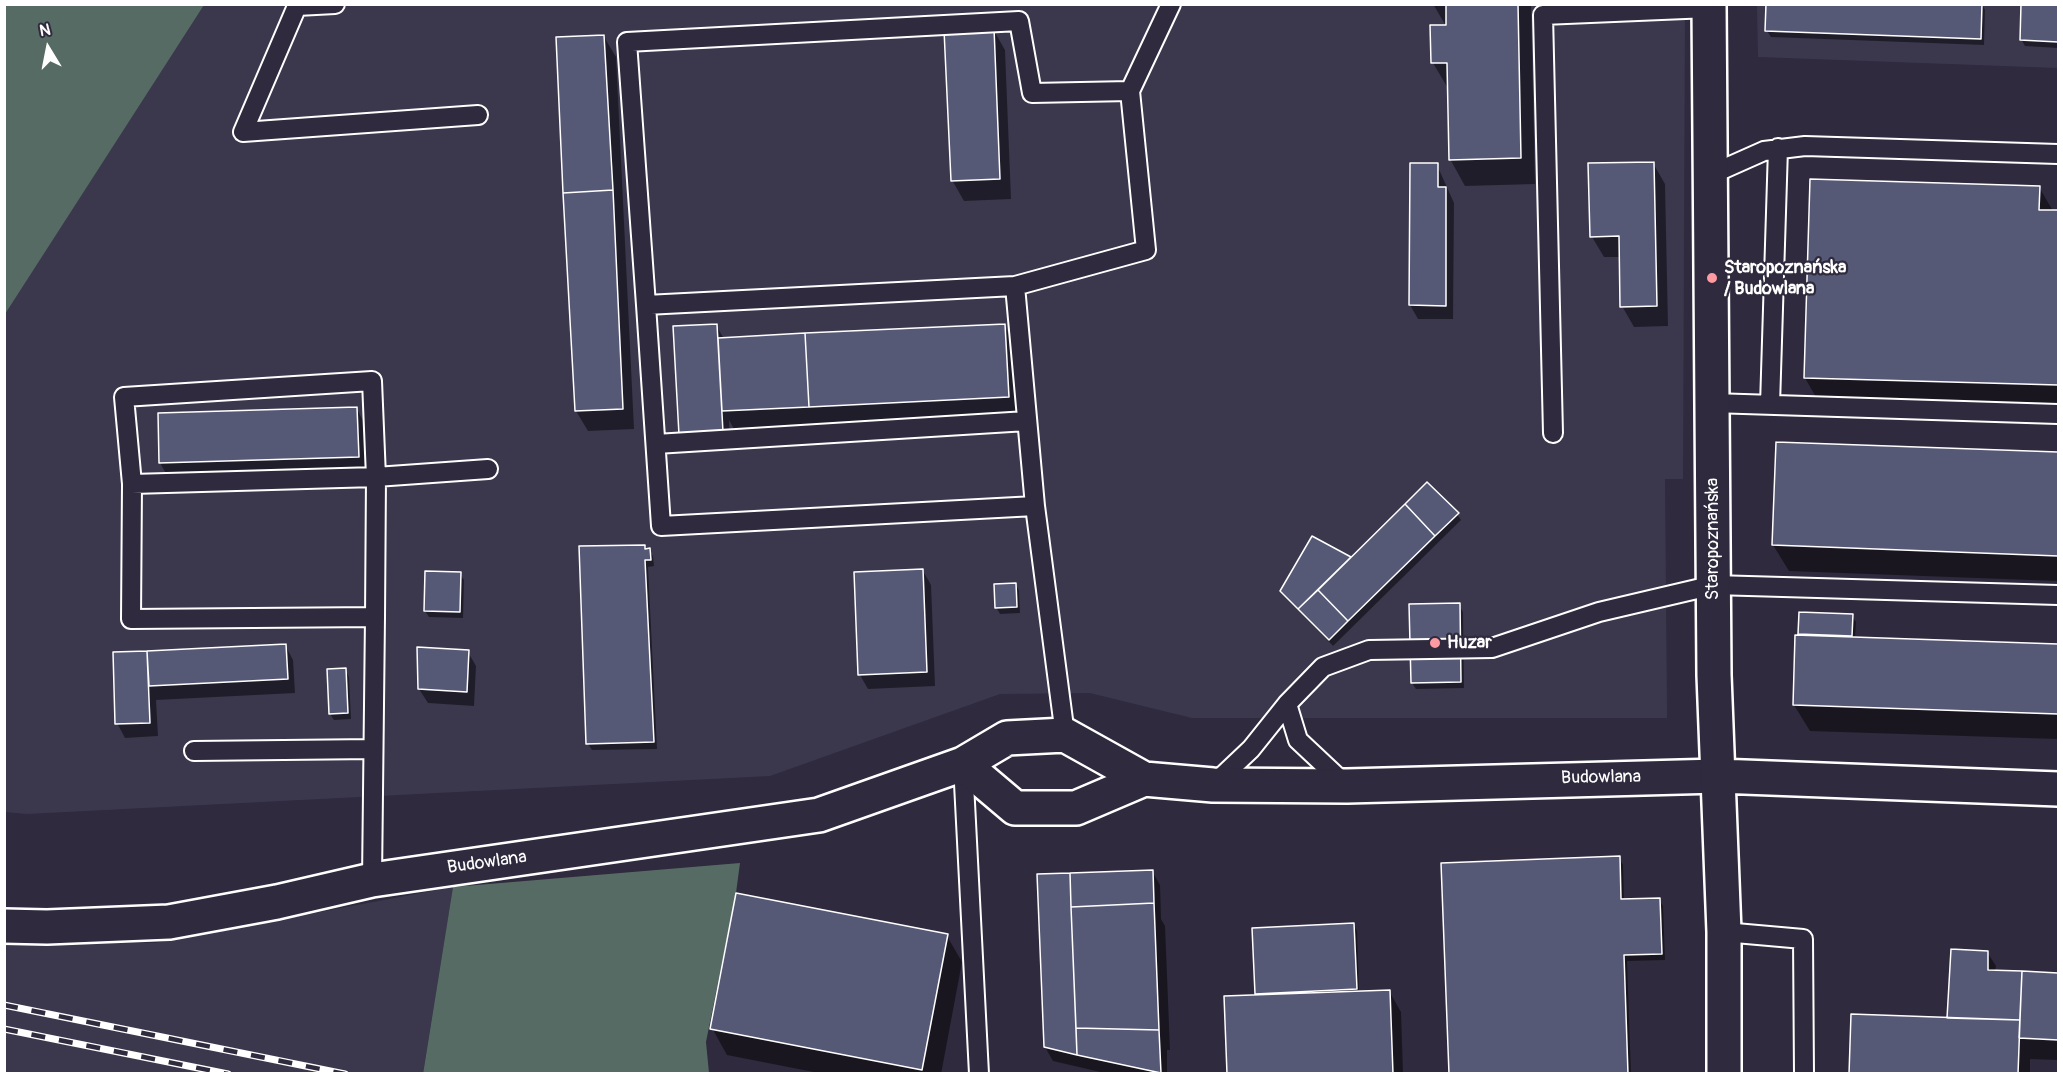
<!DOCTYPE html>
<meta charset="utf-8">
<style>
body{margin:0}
#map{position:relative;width:2063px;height:1078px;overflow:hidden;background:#2f2a3d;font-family:Pangolin,sans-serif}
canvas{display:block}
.frame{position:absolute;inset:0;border:6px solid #fff;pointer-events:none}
.north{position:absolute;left:18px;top:18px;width:60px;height:60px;-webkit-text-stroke:4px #2f2a3d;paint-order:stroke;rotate:350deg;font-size:16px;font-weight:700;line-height:24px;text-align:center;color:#fff}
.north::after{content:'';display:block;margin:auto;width:21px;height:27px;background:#fff;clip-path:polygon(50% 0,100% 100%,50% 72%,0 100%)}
</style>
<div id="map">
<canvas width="2063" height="1078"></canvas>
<div class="frame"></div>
<div class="north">N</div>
</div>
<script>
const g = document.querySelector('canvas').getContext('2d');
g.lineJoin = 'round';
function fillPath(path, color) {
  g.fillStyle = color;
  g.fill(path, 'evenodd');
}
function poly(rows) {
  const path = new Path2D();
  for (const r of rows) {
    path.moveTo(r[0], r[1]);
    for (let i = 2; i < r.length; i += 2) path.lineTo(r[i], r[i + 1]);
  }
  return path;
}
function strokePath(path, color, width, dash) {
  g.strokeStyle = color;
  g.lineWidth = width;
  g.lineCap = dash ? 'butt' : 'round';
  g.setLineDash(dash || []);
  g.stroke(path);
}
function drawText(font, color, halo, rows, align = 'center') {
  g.font = font + ' Pangolin,sans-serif';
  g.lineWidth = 4.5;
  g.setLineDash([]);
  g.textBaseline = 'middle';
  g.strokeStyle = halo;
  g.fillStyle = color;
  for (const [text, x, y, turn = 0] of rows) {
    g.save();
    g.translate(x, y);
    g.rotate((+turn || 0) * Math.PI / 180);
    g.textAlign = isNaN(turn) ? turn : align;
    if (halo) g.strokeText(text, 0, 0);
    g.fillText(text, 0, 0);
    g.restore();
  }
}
fillPath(poly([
 [204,5,1685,5,1683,479,1665,479,1667,718,1192,718,1090,693,1000,694,770,776,27,814,5,812,4,314],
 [1757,5,2058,5,2058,68,1758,57],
 [453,887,423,1073,5,1074,5,939,155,943]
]), '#3b384e');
fillPath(poly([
 [5,4,204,5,5,314,4,5],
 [740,863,736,893,706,1042,709,1073,423,1074,453,887]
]), '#576b65');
fillPath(poly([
 [1433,4,1531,4,1535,184,1465,186,1450,159,1449,90,1433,63,1446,26],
 [1982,4,1985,10,1984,45,1771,37,1767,31],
 [2023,4,2058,4,2058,48,2025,46,2021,39],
 [993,29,1005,50,1011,199,964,201,952,180],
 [604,37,616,57,634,429,588,431,576,411],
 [1653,163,1665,184,1668,326,1634,327,1622,306,1620,257,1604,257,1592,237],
 [1437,165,1454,203,1453,319,1418,319,1410,305],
 [2039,187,2053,211,2058,212,2058,411,1820,404,1805,378],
 [716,325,724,339,1004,326,1016,346,1020,417,735,431,729,420,730,446,689,448],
 [357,409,368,430,370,477,172,484,160,463,159,415],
 [1777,443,2058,453,2058,581,1789,571,1773,545],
 [1457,514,1461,520,1333,646,1282,591,1313,538,1352,558],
 [644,546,653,556,654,566,648,567,657,749,592,750,588,744],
 [923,571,931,585,935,686,868,689,860,675],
 [460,574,464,580,463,618,429,617,425,611],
 [1016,584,1019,591,1020,613,1000,614,996,607],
 [1459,605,1463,612,1464,688,1416,689,1412,683],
 [1800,614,1852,616,1856,622,1855,638,2058,645,2058,739,1810,731,1794,705,1801,637],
 [285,645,293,660,295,693,156,700,158,736,125,738,117,723,114,654],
 [468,652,476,666,474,706,428,703,419,689],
 [345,670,349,677,351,719,334,720,330,714],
 [1619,858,1623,865,1624,901,1659,900,1663,906,1665,960,1627,961,1631,1074,1451,1074],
 [1152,871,1160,885,1161,919,1165,926,1170,1050,1167,1050,1167,1074,1109,1074,1053,1061,1045,1047,1039,875],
 [1353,925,1357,931,1359,992,1389,991,1401,1012,1403,1074,1228,1074,1258,996,1256,993],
 [947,936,962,962,941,1074,824,1074,727,1055,712,1028],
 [1987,952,1996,966,1995,972,2058,974,2058,1060,2030,1059,2030,1074,1850,1074,1949,1019]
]), '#0007');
const building = poly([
 [1446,4,1518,4,1521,158,1449,160,1447,63,1431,63,1430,25,1446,25,1446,4],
 [1766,4,1982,4,1981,39,1765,31,1766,4],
 [2021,4,2058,4,2058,42,2020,40,2021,4],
 [994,28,1000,179,951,181,944,30,994,28],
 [604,35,613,190,563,193,556,37,604,35],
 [1654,162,1657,306,1620,307,1619,236,1590,237,1588,163,1654,162],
 [1410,163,1438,163,1438,187,1446,187,1446,306,1409,305,1410,163],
 [1810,179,2040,186,2039,210,2058,210,2058,385,1804,378,1810,179],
 [613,190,623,409,575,411,563,193,613,190],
 [717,324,723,432,679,435,673,326,717,324],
 [1005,324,1009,397,809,407,805,333,1005,324],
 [805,333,809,407,722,411,718,338,805,333],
 [357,407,359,457,159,463,158,413,357,407],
 [1776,442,2058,452,2058,556,1772,545,1776,442],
 [1427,482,1459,513,1435,536,1405,504,1427,482],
 [1405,504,1435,536,1348,621,1318,590,1405,504],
 [1312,536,1351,557,1298,609,1280,591,1312,536],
 [645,545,645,549,650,548,651,560,645,560,654,742,586,744,579,546,645,545],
 [923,569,927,672,858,675,854,572,923,569],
 [425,571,461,572,460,612,424,611,425,571],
 [1016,583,1017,607,995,608,994,584,1016,583],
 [1318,590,1348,621,1329,640,1298,609,1318,590],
 [1460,603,1461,682,1411,683,1409,604,1460,603],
 [1799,612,1853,614,1852,636,1798,634,1799,612],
 [1795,635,2058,644,2058,714,1793,705,1795,635],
 [286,644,288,679,149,686,147,651,286,644],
 [417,647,469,650,467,692,418,689,417,647],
 [147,651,150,723,115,724,113,652,147,651],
 [346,668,348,713,329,714,327,669,346,668],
 [1620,856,1621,899,1660,898,1662,954,1624,955,1628,1074,1449,1074,1441,863,1620,856],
 [1153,870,1154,903,1071,907,1070,873,1153,870],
 [1070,873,1071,907,1077,1055,1044,1047,1037,874,1070,873],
 [736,893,948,934,922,1070,710,1029,736,893],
 [1154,903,1159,1030,1076,1028,1071,907,1154,903],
 [1354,923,1357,989,1255,994,1252,928,1354,923],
 [1951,949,1988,951,1988,970,2022,971,2020,1020,1947,1018,1951,949],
 [2022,971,2058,973,2058,1040,2019,1038,2022,971],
 [1390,990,1393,1074,1227,1074,1224,996,1390,990],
 [1851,1014,2020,1020,2018,1074,1849,1074,1851,1014],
 [1076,1028,1159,1030,1161,1073,1077,1055,1076,1028]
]);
fillPath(building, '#565976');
strokePath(building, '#fff', 1.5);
const lane = poly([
 [335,4,297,6,243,132,478,115],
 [1130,91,1171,4],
 [1710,175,1764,151,1805,146,2058,154],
 [646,305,627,42,1019,21,1032,93,1130,91,1146,250,1015,286],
 [1712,403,2058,414],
 [1770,405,1778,148],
 [1553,433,1543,15,1709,8],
 [656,444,1027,421],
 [132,484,124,397,372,381,376,477,488,469],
 [1035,506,1015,286,646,305,661,526,1035,506,1065,735],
 [1287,704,1298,740,1347,786],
 [194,751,373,749],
 [963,764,979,1074],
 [1213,785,1251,749,1287,704,1323,667,1369,650,1492,648,1599,612,1714,585,2058,595],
 [372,880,375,617,376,477,132,484,131,619,375,617],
 [1724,932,1803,939,1804,1074]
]);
const street = poly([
 [963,764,1015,808,1076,808,1144,779],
 [4,926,47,927,169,922,277,902,372,880,819,815,963,764,1007,738,1065,735,1144,779,1213,785,1347,786,1718,776]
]);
const secondary = poly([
 [1709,4,1714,675,1724,932,1724,1074],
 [1718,776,2058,789]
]);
strokePath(lane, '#fff', 22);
strokePath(street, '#fff', 38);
strokePath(secondary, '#fff', 38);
strokePath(lane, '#2f2a3d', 18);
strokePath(street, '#2f2a3d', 33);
strokePath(secondary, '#2f2a3d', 33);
const rail = poly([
 [4,1005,345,1074],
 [4,1029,228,1074]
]);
strokePath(rail, '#fff', 7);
strokePath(rail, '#2f2a3d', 4.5, [14]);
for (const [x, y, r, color] of [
 [1712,278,6,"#ff9aa2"],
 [1435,643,6,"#ff9aa2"]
]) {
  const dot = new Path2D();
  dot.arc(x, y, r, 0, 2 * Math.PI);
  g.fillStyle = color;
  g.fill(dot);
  strokePath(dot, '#2f2a3d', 2);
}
drawText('bold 18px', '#fff', '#2f2a3d', [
 ["Staropoznańska",1724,268],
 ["/ Budowlana",1724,289],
 ["Huzar",1447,643]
], 'left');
drawText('18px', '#fff', '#2f2a3d', [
 ["Staropoznańska",1713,539,-90],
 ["Budowlana",1601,778,-1],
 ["Budowlana",487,863,-8]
]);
</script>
